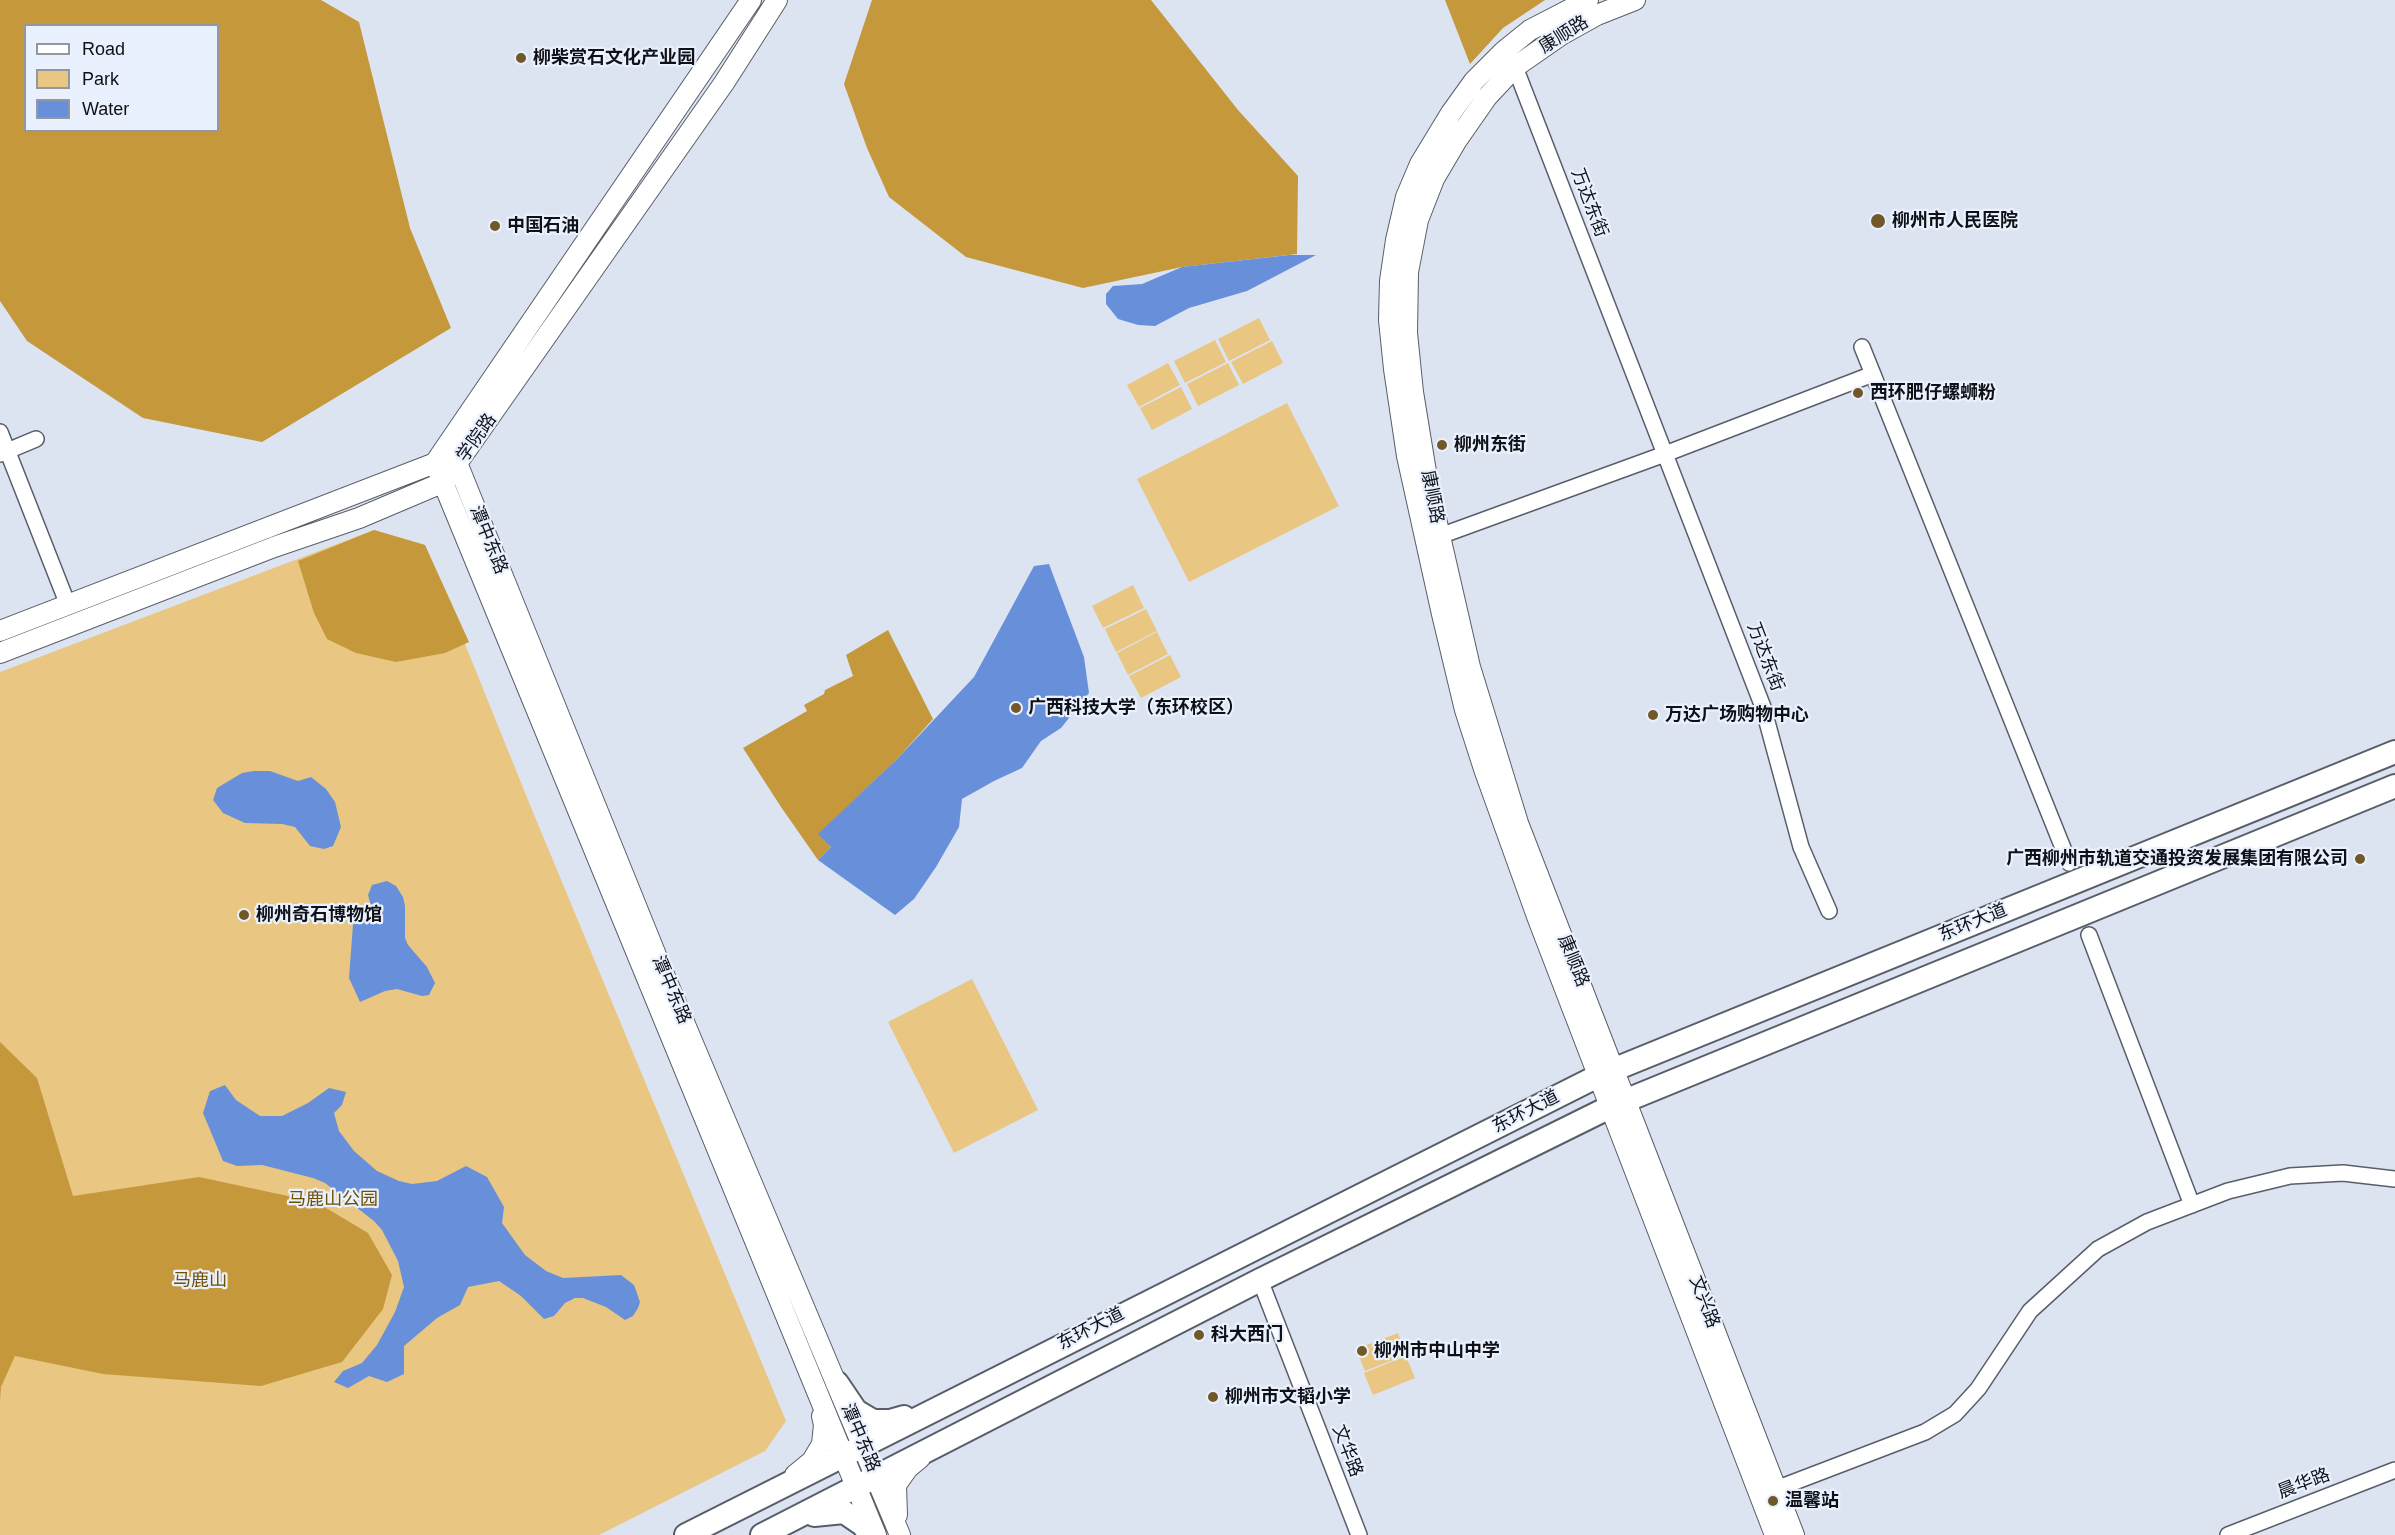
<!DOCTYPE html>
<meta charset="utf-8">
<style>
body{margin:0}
#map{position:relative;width:2395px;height:1535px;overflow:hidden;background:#dde4f1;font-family:Arial,sans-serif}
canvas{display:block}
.legend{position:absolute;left:24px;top:24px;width:195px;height:108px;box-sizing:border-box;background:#eaf1fe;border:2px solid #9297a1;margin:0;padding:8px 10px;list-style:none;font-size:18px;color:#0f1116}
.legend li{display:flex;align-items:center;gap:12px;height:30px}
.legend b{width:30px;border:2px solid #9297a1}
</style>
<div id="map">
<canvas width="2395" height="1535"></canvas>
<ul class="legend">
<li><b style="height:8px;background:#fff"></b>Road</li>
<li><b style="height:16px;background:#e9c682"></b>Park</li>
<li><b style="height:16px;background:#6890da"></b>Water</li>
</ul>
</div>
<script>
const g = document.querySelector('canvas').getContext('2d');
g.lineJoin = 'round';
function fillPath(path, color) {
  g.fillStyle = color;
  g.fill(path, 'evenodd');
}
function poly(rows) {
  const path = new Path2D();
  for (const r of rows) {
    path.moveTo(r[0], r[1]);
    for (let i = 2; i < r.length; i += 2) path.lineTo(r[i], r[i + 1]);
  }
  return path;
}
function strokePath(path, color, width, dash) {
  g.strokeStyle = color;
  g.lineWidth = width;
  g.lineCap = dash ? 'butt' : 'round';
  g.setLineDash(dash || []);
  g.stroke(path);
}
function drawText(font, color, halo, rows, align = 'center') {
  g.font = font + ' Arial,"Noto Sans SC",sans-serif';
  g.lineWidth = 4.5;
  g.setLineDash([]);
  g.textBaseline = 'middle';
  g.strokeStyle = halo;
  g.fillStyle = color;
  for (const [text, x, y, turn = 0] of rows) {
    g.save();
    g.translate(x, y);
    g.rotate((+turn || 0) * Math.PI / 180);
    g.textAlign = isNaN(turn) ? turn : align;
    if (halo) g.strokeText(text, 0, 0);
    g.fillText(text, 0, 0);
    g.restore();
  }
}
fillPath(poly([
 [1259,318,1270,340,1229,361,1218,339],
 [1215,340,1226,362,1185,383,1174,361],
 [1272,341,1283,363,1243,384,1231,362],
 [1168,363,1180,385,1139,407,1127,385],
 [1228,363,1239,385,1198,406,1187,384],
 [1181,387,1192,409,1152,430,1140,408],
 [1287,403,1339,506,1189,582,1137,479],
 [374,530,425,545,530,805,786,1421,765,1451,599,1535,0,1535,0,672],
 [1133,585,1144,608,1103,628,1092,606],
 [1146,609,1157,631,1116,652,1105,629],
 [1157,632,1168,654,1128,675,1117,653],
 [1170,655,1181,677,1141,698,1129,676],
 [972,979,1038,1110,954,1153,888,1022],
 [1398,1333,1406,1355,1365,1371,1356,1349],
 [1406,1356,1415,1378,1373,1395,1364,1373]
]), '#e9c682');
fillPath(poly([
 [0,0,321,0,359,22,410,228,451,328,262,442,143,418,27,341,0,301],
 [26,26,218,26,218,130,26,130],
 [872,0,1151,0,1238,110,1298,176,1297,254,1182,267,1083,288,966,257,889,197,867,148,844,84],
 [1445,0,1545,0,1503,28,1470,64],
 [374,530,425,545,469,642,445,653,396,662,356,653,327,639,314,613,298,561],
 [888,630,933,719,897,759,819,834,831,847,818,860,781,807,743,748,807,711,804,705,824,694,825,690,853,676,846,655],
 [0,1042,37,1078,73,1196,199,1177,316,1202,368,1233,392,1275,383,1309,342,1362,261,1386,103,1374,15,1356,1,1387,0,1401]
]), '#c4983b');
fillPath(poly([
 [1289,255,1316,255,1247,291,1189,308,1155,326,1138,325,1118,319,1106,304,1106,294,1113,286,1142,284,1182,267],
 [1049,564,1084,657,1089,693,1061,728,1041,741,1022,768,994,781,962,799,959,827,936,867,914,899,895,915,818,860,831,847,818,834,897,759,974,677,1034,566],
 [254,771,270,771,298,781,311,777,326,789,335,802,341,827,333,846,324,849,310,846,295,827,282,824,245,823,223,813,213,800,217,788,242,773],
 [387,881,396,886,403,897,405,906,405,938,408,945,427,967,435,983,429,995,422,996,397,989,385,991,360,1002,349,978,353,924,359,916,373,913,368,895,372,885],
 [225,1085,236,1100,260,1116,282,1116,308,1103,329,1088,346,1092,342,1105,334,1113,339,1131,354,1151,377,1171,399,1181,412,1184,437,1181,466,1166,487,1177,504,1207,502,1223,525,1255,546,1271,563,1278,621,1275,634,1285,640,1302,638,1308,633,1316,625,1320,606,1307,583,1298,575,1298,565,1303,554,1316,544,1319,521,1296,499,1281,468,1287,460,1305,437,1318,404,1346,404,1374,387,1382,369,1376,348,1388,334,1382,343,1371,362,1363,377,1345,395,1312,404,1287,398,1261,382,1230,374,1221,325,1183,313,1178,262,1165,237,1166,223,1161,203,1113,210,1091]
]), '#6890da');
const minor = poly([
 [1515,67,1763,707,1801,847,1829,911],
 [1862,347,2069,863],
 [0,432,68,605],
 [0,454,36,439],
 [1440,536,1665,454,1873,374],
 [2089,935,2192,1205],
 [1260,1280,1359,1535],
 [1776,1489,1925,1432,1955,1414,1978,1389,2030,1311,2098,1249,2147,1222,2228,1191,2290,1176,2343,1173,2395,1179],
 [2228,1535,2395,1470]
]);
const major = poly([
 [1588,0,1530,30,1504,51,1474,81,1451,113,1420,164,1406,197,1396,240,1390,281,1389,320,1394,369,1407,456,1442,614,1465,710,1484,769,1538,919,1775,1535],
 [1635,0,1597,15,1561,35,1515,67,1487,97,1457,140,1434,179,1418,220,1408,272,1407,333,1413,392,1428,484,1470,667,1518,823,1794,1535],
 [449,443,660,965,900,1535],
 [435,463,876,1535],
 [0,631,435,463,751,0],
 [0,653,274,547,359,518,444,482,724,83,777,0],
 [795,1475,812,1461,822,1444,824,1425,822,1416],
 [897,1515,896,1485,908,1468,920,1458]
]);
const highway = poly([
 [837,1383,856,1411,873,1421,890,1421,904,1417],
 [814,1515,844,1512,863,1525,870,1535],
 [686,1535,1598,1076,2395,752],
 [762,1535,1260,1280,1610,1107,2395,786]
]);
strokePath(minor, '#585e69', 18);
strokePath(major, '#585e69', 22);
strokePath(highway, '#585e69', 26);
strokePath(minor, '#fff', 15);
strokePath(major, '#fff', 20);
strokePath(highway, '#fff', 22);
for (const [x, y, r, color] of [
 [521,58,6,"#705829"],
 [1878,221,8,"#705829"],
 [495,226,6,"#705829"],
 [1858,393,6,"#705829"],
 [1442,445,6,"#705829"],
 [1016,708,6,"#705829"],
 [1653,715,6,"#705829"],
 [2360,859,6,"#705829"],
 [244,915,6,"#705829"],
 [1199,1335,6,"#705829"],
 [1362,1351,6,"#705829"],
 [1213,1397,6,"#705829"],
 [1773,1501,6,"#705829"]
]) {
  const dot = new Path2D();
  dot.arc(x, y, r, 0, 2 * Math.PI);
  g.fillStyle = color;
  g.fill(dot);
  strokePath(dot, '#eaf1fe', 2);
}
drawText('18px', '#0f1116', '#eaf1fe', [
 ["康顺路",1564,35,-32],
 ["万达东街",1589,203,69],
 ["学院路",477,438,-55],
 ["康顺路",1432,497,79],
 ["潭中东路",488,540,68],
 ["万达东街",1765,657,69],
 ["东环大道",1973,923,-22],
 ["康顺路",1573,961,68],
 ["潭中东路",671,990,67],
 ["东环大道",1526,1112,-27],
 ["文兴路",1704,1302,69],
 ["东环大道",1091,1329,-27],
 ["潭中东路",860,1438,67],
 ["文华路",1347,1451,69],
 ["晨华路",2304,1484,-21]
]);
drawText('bold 18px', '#0f1116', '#eaf1fe', [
 ["柳柴赏石文化产业园",533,58],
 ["柳州市人民医院",1892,221],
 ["中国石油",507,226],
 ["西环肥仔螺蛳粉",1870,393],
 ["柳州东街",1454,445],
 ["广西科技大学（东环校区）",1028,708],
 ["万达广场购物中心",1665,715],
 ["广西柳州市轨道交通投资发展集团有限公司",2348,859,"right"],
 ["柳州奇石博物馆",256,915],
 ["科大西门",1211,1335],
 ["柳州市中山中学",1374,1351],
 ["柳州市文韬小学",1225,1397],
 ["温馨站",1785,1501]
], 'left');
drawText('18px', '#6d5004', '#eaf1fe', [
 ["马鹿山公园",333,1200],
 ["马鹿山",200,1281]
]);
</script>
